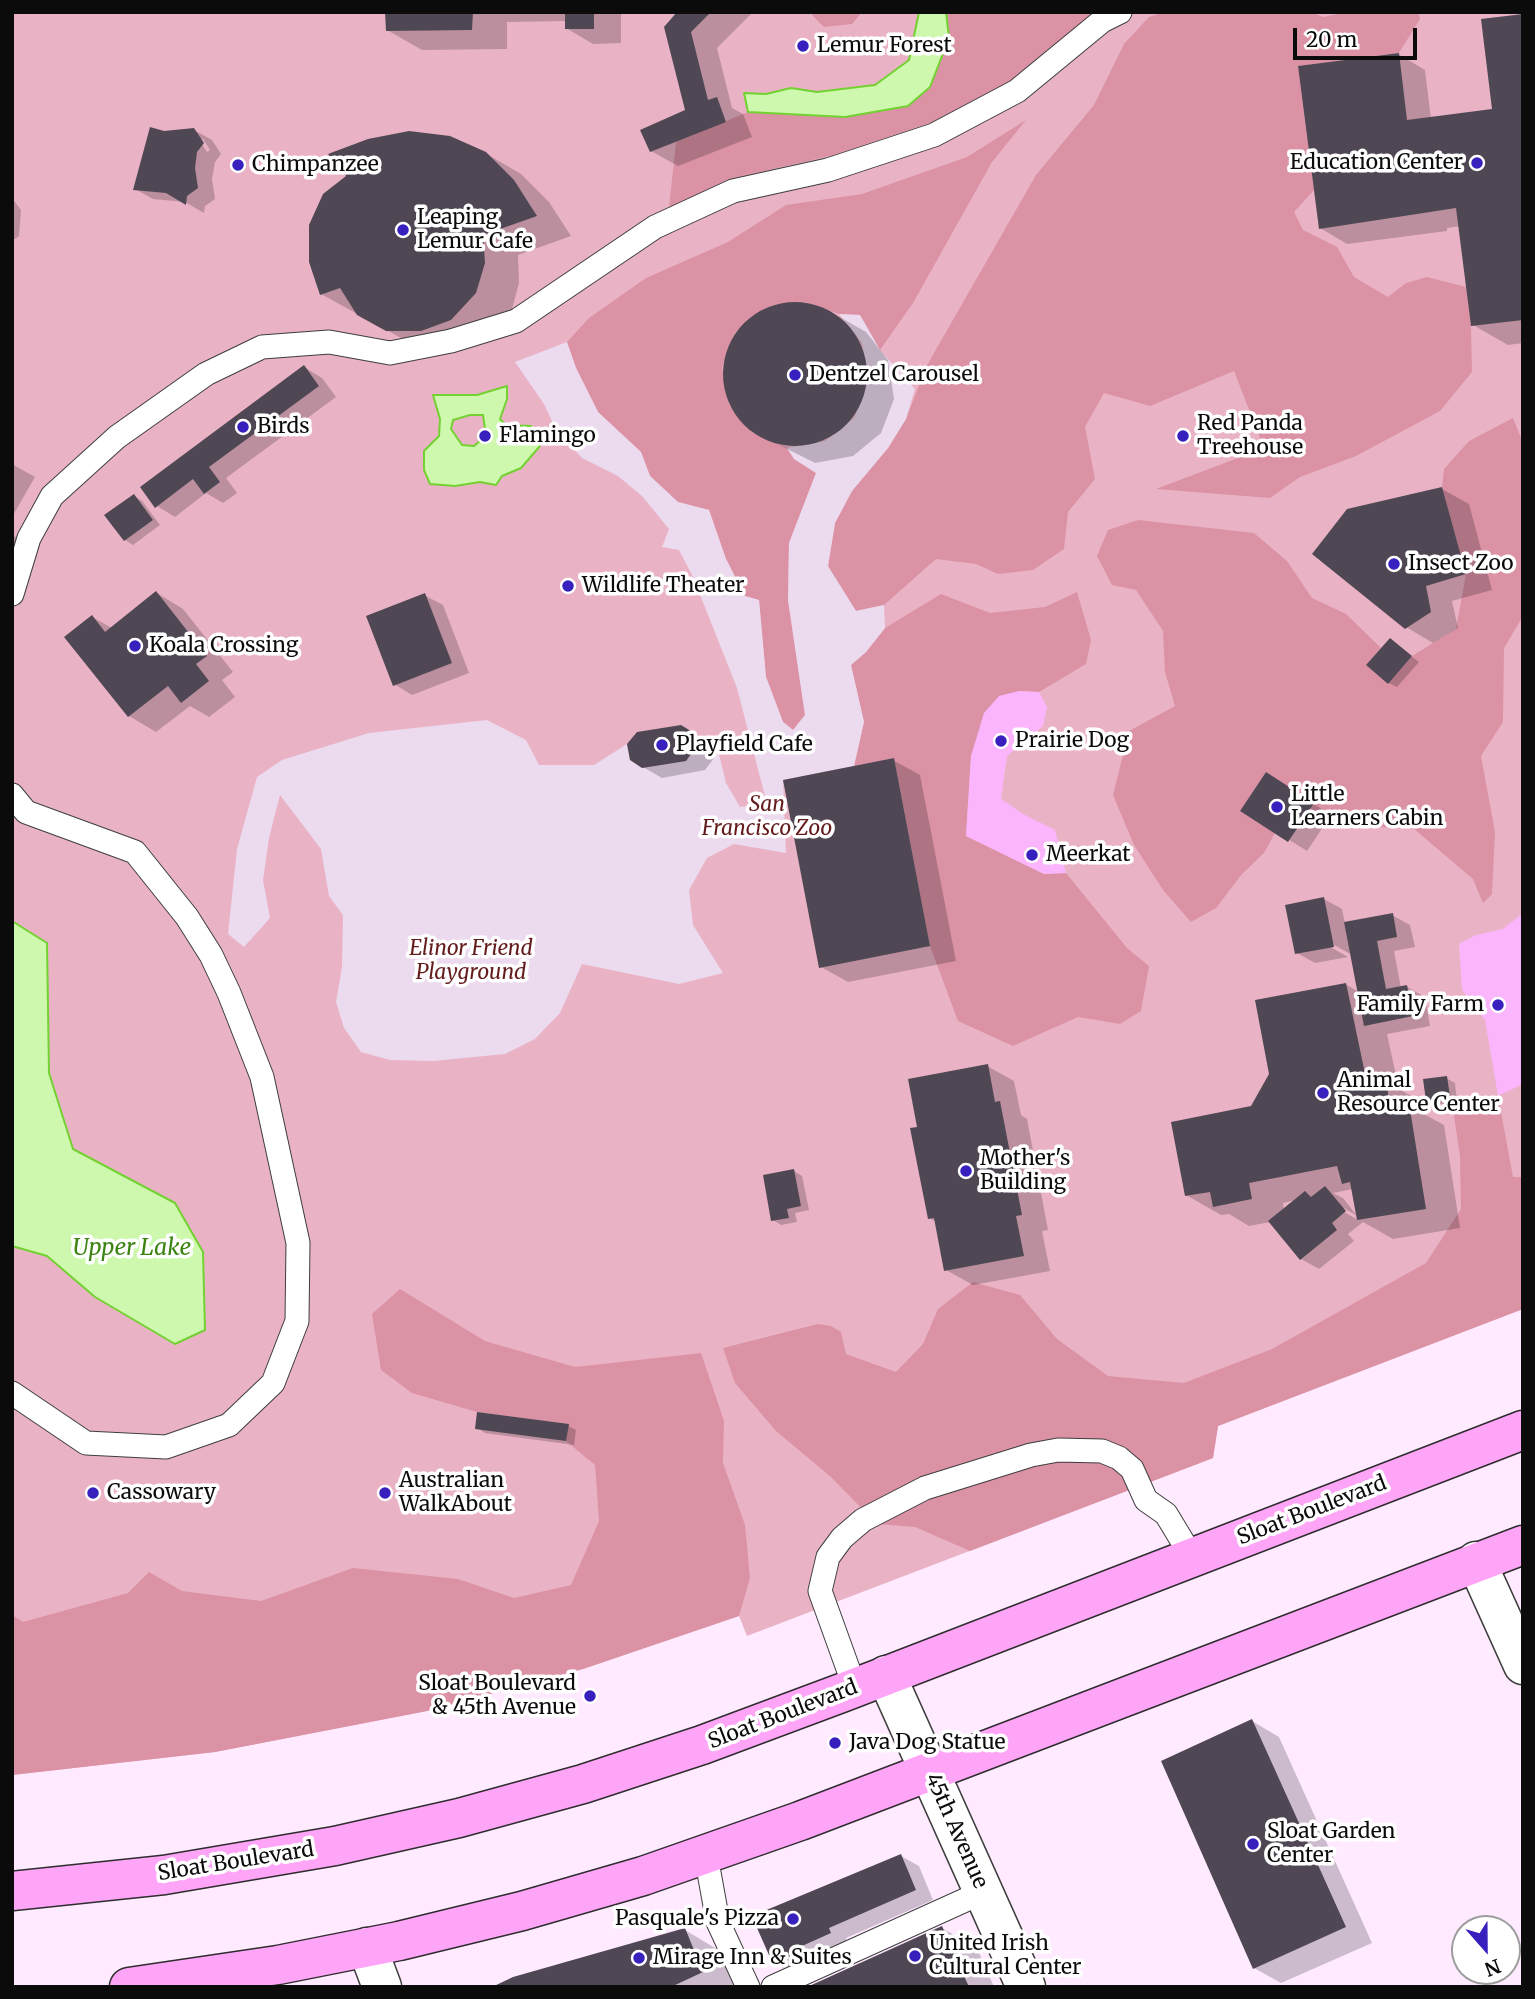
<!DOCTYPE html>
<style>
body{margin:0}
#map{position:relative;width:1535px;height:1999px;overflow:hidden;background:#ffeaff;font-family:Merriweather,serif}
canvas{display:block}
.frame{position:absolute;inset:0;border:14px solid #0b0b0b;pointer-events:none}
.north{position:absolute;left:1451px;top:1915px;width:70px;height:70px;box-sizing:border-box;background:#fff;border:2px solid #9d9d9d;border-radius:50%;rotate:159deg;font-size:19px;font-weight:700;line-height:28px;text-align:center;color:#0b0b0b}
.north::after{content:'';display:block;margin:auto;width:24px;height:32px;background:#3720be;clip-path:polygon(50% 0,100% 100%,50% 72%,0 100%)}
.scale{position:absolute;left:1293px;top:28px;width:124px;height:32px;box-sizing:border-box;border:4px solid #0b0b0b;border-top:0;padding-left:9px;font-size:21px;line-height:24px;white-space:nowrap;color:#0b0b0b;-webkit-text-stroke:5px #fff;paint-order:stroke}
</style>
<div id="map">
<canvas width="1535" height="1999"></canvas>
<div class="frame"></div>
<div class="north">N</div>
<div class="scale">20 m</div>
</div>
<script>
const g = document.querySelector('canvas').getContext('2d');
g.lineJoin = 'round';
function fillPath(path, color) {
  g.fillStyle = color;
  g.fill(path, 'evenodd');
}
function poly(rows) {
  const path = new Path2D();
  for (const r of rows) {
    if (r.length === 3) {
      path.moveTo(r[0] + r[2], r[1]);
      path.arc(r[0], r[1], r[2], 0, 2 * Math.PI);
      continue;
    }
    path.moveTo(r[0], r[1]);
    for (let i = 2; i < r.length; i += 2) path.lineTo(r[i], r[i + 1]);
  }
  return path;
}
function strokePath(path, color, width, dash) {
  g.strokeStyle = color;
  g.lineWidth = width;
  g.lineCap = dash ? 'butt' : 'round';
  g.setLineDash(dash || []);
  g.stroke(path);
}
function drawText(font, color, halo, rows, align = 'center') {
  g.font = font + ' Merriweather,serif';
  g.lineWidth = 7;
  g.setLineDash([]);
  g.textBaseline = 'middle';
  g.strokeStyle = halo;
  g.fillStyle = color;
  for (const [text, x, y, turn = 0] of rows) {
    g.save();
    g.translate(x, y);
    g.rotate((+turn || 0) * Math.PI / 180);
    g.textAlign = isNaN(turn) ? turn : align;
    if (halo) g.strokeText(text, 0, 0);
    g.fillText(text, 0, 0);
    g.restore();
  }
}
fillPath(poly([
 [12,12,1523,12,1523,1309,1218,1426,1213,1458,747,1636,739,1616,583,1669,427,1711,215,1752,12,1775]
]), '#eab3c5');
fillPath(poly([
 [814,12,862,12,852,24,824,27,812,15],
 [946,12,1089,12,1090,17,1016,78,933,122,830,156,729,179,669,208,676,142,748,112,845,117,949,38],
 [1164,12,1311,12,1323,17,1347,12,1418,12,1420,19,1399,53,1298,66,1314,190,1294,212,1303,230,1337,247,1354,277,1388,297,1406,283,1427,277,1466,287,1471,326,1472,372,1440,411,1356,456,1300,477,1270,498,1156,489,1264,448,1234,371,1150,406,1104,393,1085,427,1095,479,1068,512,1064,549,1033,570,998,574,976,564,936,559,884,605,856,611,828,567,835,523,852,491,888,448,906,419,926,367,1036,175,1094,105,1124,44,1149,17],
 [1026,120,992,162,913,303,880,350,860,315,839,314,804,302,765,308,735,333,722,367,729,404,753,433,787,448,794,459,816,473,789,543,788,600,805,715,793,730,783,722,766,677,759,600,745,596,726,559,709,510,678,502,650,476,641,452,598,412,576,368,567,342,589,318,646,278,728,242,786,205,862,194,967,157],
 [1513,418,1523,443,1523,616,1504,648,1503,722,1481,756,1495,832,1492,894,1483,903,1473,879,1413,828,1299,825,1266,772,1240,811,1275,833,1264,853,1242,874,1216,908,1191,922,1163,890,1134,845,1113,795,1129,731,1175,706,1165,672,1163,631,1136,590,1112,585,1097,556,1108,530,1138,520,1254,533,1287,561,1312,598,1346,614,1381,648,1366,665,1388,684,1412,656,1456,629,1466,574,1442,487,1444,469,1469,441],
 [1077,592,1091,640,1086,664,1039,692,1019,691,971,756,966,836,1044,874,1066,873,1127,948,1149,966,1141,1011,1120,1024,1078,1017,1013,1046,958,1021,930,946,894,758,854,766,864,722,851,665,866,652,885,628,941,594,990,613,1045,607],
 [1498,1096,1513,1177,1523,1177,1523,1309,1218,1426,1213,1458,970,1551,915,1527,877,1524,831,1477,776,1431,735,1383,723,1348,818,1324,831,1326,841,1332,846,1354,896,1372,923,1344,938,1309,973,1282,1020,1295,1057,1339,1108,1376,1184,1383,1272,1349,1426,1263,1461,1209,1460,1156,1453,1109],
 [400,1289,485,1341,575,1367,701,1353,724,1421,723,1463,745,1525,750,1578,739,1616,583,1669,427,1711,215,1752,12,1775,12,1615,23,1622,128,1593,149,1572,182,1591,261,1601,353,1568,458,1579,514,1598,571,1585,599,1521,595,1465,566,1441,568,1424,477,1412,412,1393,381,1370,372,1314]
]), '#db92a5');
fillPath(poly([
 [1019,691,1039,692,1047,707,1043,726,1007,756,1001,799,1023,814,1055,830,1066,873,1044,874,966,836,971,756,984,713,999,696],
 [1523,913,1523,1084,1498,1096,1485,1020,1462,990,1459,944,1476,935,1503,929]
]), '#fab5fc');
fillPath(poly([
 [839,314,860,315,880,350,915,389,906,419,888,448,852,491,835,523,828,566,856,611,884,605,885,628,866,652,851,665,864,722,854,766,783,780,786,853,734,844,707,858,689,890,693,925,723,973,679,984,582,964,560,1013,535,1039,505,1054,433,1061,390,1060,361,1052,344,1028,336,1002,342,967,343,915,329,896,321,849,280,795,269,838,263,880,270,918,244,947,228,934,237,849,257,777,282,760,369,733,487,720,526,740,539,765,594,765,627,744,630,760,642,768,686,761,696,747,694,733,717,746,726,783,740,807,767,804,737,688,693,577,679,550,662,547,669,529,642,496,618,476,582,458,557,432,544,404,515,362,567,342,576,368,598,412,641,452,650,476,678,502,709,510,726,559,745,596,759,600,766,677,783,722,793,730,805,715,788,600,789,543,816,473,794,459,787,448,825,441,854,418,868,382,862,343]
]), '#ecdaee');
const water = poly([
 [919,12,946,12,949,38,930,87,908,106,845,117,748,112,744,93,766,94,791,88,817,92,875,85,909,60,919,12],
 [507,386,507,399,500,419,506,425,531,426,540,435,540,446,521,468,502,476,496,485,480,482,455,486,430,484,424,470,424,451,439,436,440,419,433,395,477,395,507,386],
 [470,415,483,415,486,436,474,446,462,445,451,429,453,420,470,415],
 [12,921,47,943,49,1073,73,1149,175,1203,203,1252,205,1330,175,1344,95,1297,47,1256,12,1246,12,921]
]);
fillPath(water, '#cdf8ad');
strokePath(water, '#73d132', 2);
fillPath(poly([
 [387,12,621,12,621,43,593,44,566,28,566,21,507,22,507,49,422,50,387,30],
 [680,12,753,12,717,48,732,108,743,114,752,137,678,166,651,151,687,111],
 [1523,16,1523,343,1508,345,1473,325,1461,226,1447,228,1447,231,1347,244,1320,228,1398,54,1425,70,1431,119,1494,111],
 [194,130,212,140,221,154,215,162,212,179,215,199,205,206,204,213,185,202,153,199,135,189,164,133],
 [199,139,203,139,210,150,207,152],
 [485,153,521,174,549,202,571,236,518,255,519,283,511,313,423,350,321,294],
 [12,198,21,210,19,236,12,241],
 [803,304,838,316,866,332,888,360,894,399,881,433,853,456,815,463,754,432,730,403,724,367,736,333,766,310],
 [304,367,322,378,336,397,226,478,237,493,223,503,206,493,175,517,157,506],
 [12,464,35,477,12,517],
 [1442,489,1469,504,1492,590,1452,601,1458,628,1433,643,1406,627],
 [134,496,142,501,160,525,133,545,125,540],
 [12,535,21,540,12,555],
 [157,593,183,609,233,672,222,680,235,697,209,717,190,706,156,732,129,716,92,617,112,628],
 [424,595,443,605,469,673,412,695,394,684],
 [1390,640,1419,662,1397,687,1389,683],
 [681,726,711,745,714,758,705,770,662,778,643,767],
 [893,760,920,775,956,961,848,982,821,967],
 [1285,785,1331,815,1307,851,1243,811],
 [1324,899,1342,909,1345,924,1392,915,1410,925,1415,947,1394,951,1401,988,1407,987,1425,997,1430,1026,1387,1034,1399,1089,1421,1102,1422,1113,1444,1125,1460,1228,1393,1239,1363,1222,1348,1234,1354,1241,1319,1269,1301,1259,1270,1222,1249,1226,1229,1214,1221,1215,1186,1195,1345,984,1359,992,1352,955,1327,941,1325,944,1348,957,1315,963,1297,953],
 [1353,1189,1358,1216,1358,1220,1337,1208,1339,1205,1357,1216,1343,1198,1333,1193],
 [1296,1200,1284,1210,1283,1203],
 [987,1066,1014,1081,1021,1115,1027,1119,1048,1230,1042,1231,1050,1271,973,1285,946,1270,937,1222,929,1218,919,1128],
 [1446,1078,1455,1083,1457,1102,1436,1105,1427,1100],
 [794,1171,802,1176,809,1210,795,1213,797,1222,781,1225,773,1220],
 [568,1426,576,1430,574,1445,485,1433,477,1428],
 [1252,1721,1279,1737,1372,1943,1281,1983,1254,1968],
 [901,1856,919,1866,933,1900,846,1938,848,1944,792,1973,774,1963],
 [942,1928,977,1948,994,1987,812,1987],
 [685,1930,720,1951,735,1987,493,1987]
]), '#0003');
fillPath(poly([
 [385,12,473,12,472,30,386,31],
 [565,12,594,12,594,29,565,29],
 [677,12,711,12,691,32,708,100,717,97,726,122,650,152,640,130,685,110,664,27],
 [1523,14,1523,320,1471,326,1456,208,1319,229,1298,66,1399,53,1407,120,1492,109,1481,19],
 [150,127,164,131,194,128,204,143,197,152,195,168,198,188,187,196,186,205,166,193,133,190],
 [409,131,450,136,486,152,514,180,537,216,483,235,485,263,476,293,451,320,421,331,386,331,357,315,340,288,320,295,309,262,309,225,323,194,346,176,328,154,368,139],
 [795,374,72],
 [304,365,319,386,209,467,220,482,204,494,193,479,155,508,140,487],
 [1442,487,1466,574,1426,586,1431,612,1405,629,1312,554,1347,509],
 [134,494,153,520,124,541,104,515],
 [156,591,207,656,196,664,209,681,181,703,168,686,128,717,64,637,92,615,105,632],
 [425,593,452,663,393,686,366,616],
 [1390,638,1412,656,1388,684,1366,665],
 [681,725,694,733,696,747,686,761,642,768,630,760,627,744,637,732],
 [894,758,930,946,819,968,783,780],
 [1266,772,1314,803,1288,842,1240,811],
 [1324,897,1334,947,1295,954,1285,905],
 [1393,913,1397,937,1377,941,1386,989,1407,985,1413,1016,1364,1026,1344,922],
 [1346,983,1367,1083,1386,1080,1390,1107,1409,1103,1426,1209,1357,1220,1350,1182,1342,1184,1337,1166,1249,1183,1252,1199,1213,1207,1210,1192,1185,1196,1171,1122,1251,1106,1269,1074,1255,1000],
 [988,1064,995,1102,1000,1101,1022,1215,1016,1216,1024,1256,944,1271,934,1218,928,1219,910,1128,917,1127,908,1079],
 [1447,1076,1450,1097,1426,1101,1423,1079],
 [794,1169,801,1206,787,1209,789,1218,771,1221,763,1175],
 [1325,1186,1346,1211,1332,1223,1337,1230,1300,1260,1268,1221,1305,1191,1311,1197],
 [477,1412,569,1424,566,1441,475,1429],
 [1252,1719,1346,1927,1253,1969,1161,1761],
 [901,1854,916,1890,829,1928,831,1933,802,1946,804,1950,773,1964,757,1928,764,1911],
 [942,1926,969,1987,807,1987],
 [685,1928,703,1972,671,1987,492,1987,513,1977]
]), '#4f4854');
const lane = poly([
 [12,594,29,538,52,496,117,437,206,374,262,347,329,342,390,353,451,341,516,321,655,227,733,191,828,170,934,135,1017,91,1102,21,1120,12],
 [12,795,26,812,135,852,187,917,211,955,229,993,262,1077,298,1243,297,1321,273,1383,229,1425,166,1447,86,1443,12,1393],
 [855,1688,820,1591,828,1557,842,1538,863,1520,925,1488,1031,1455,1058,1450,1102,1451,1119,1458,1132,1469,1146,1500,1166,1514,1192,1557],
 [706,1856,718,1922,748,1987],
 [773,1987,983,1892]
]);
const street = poly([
 [1476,1561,1523,1665],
 [886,1675,1026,1987],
 [367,1947,382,1987]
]);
const secondary = poly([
 [12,1891,164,1875,335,1846,459,1818,583,1784,702,1745,844,1692,1523,1430],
 [129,1987,278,1965,399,1941,522,1911,643,1876,800,1821,1523,1545]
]);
strokePath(lane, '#3e3e3e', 25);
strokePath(street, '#3e3e3e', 41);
strokePath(secondary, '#2d2d2d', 41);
strokePath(lane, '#fff', 23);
strokePath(street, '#fff', 38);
strokePath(secondary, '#ffa5f8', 38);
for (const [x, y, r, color] of [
 [803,46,7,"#3720be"],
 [1477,163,7,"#3720be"],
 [238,165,7,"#3720be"],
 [403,230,7,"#3720be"],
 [795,375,7,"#3720be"],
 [243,427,7,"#3720be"],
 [485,436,7,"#3720be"],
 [1183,436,7,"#3720be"],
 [1394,564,7,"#3720be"],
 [568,586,7,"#3720be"],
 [135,646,7,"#3720be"],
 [1001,741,7,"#3720be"],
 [662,745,7,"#3720be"],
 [1277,807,7,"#3720be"],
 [1032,855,7,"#3720be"],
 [1498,1005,7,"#3720be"],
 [1323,1093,7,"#3720be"],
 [966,1171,7,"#3720be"],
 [93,1493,7,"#3720be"],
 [385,1493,7,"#3720be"],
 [590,1696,7,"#3720be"],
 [835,1743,7,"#3720be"],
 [1253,1844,7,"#3720be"],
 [793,1919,7,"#3720be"],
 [915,1956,7,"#3720be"],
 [639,1958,7,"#3720be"]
]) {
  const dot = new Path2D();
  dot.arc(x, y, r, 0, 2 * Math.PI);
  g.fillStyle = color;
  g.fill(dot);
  strokePath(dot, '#fff', 2.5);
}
drawText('21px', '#0b0b0b', '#fff', [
 ["Lemur Forest",817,46],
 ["Education Center",1463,163,"right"],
 ["Chimpanzee",252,165],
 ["Leaping",417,218],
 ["Lemur Cafe",417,242],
 ["Dentzel Carousel",809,375],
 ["Red Panda",1197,424],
 ["Treehouse",1197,448],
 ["Birds",257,427],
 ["Flamingo",499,436],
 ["Insect Zoo",1408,564],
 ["Wildlife Theater",582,586],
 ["Koala Crossing",149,646],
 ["Prairie Dog",1015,741],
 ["Playfield Cafe",676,745],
 ["Little",1291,795],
 ["Learners Cabin",1291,819],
 ["Meerkat",1046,855],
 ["Family Farm",1484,1005,"right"],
 ["Animal",1337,1081],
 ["Resource Center",1337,1105],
 ["Mother's",980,1159],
 ["Building",980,1183],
 ["Australian",399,1481],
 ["WalkAbout",399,1505],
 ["Cassowary",107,1493],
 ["Sloat Boulevard",576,1684,"right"],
 ["& 45th Avenue",576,1708,"right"],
 ["Java Dog Statue",849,1743],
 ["Sloat Garden",1267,1832],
 ["Center",1267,1856],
 ["Pasquale's Pizza",779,1919,"right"],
 ["United Irish",929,1944],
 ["Cultural Center",929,1968],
 ["Mirage Inn & Suites",653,1958]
], 'left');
drawText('italic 21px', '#641b1c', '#fff', [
 ["San",767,805],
 ["Francisco Zoo",767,829],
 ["Elinor Friend",471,949],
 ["Playground",471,973]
]);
drawText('21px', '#0b0b0b', '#fff', [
 ["Sloat Boulevard",1312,1511,-21],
 ["Sloat Boulevard",783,1715,-21],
 ["45th Avenue",956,1831,66],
 ["Sloat Boulevard",236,1862,-9]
]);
drawText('italic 23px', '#3c8312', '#fff', [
 ["Upper Lake",132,1248]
]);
</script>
